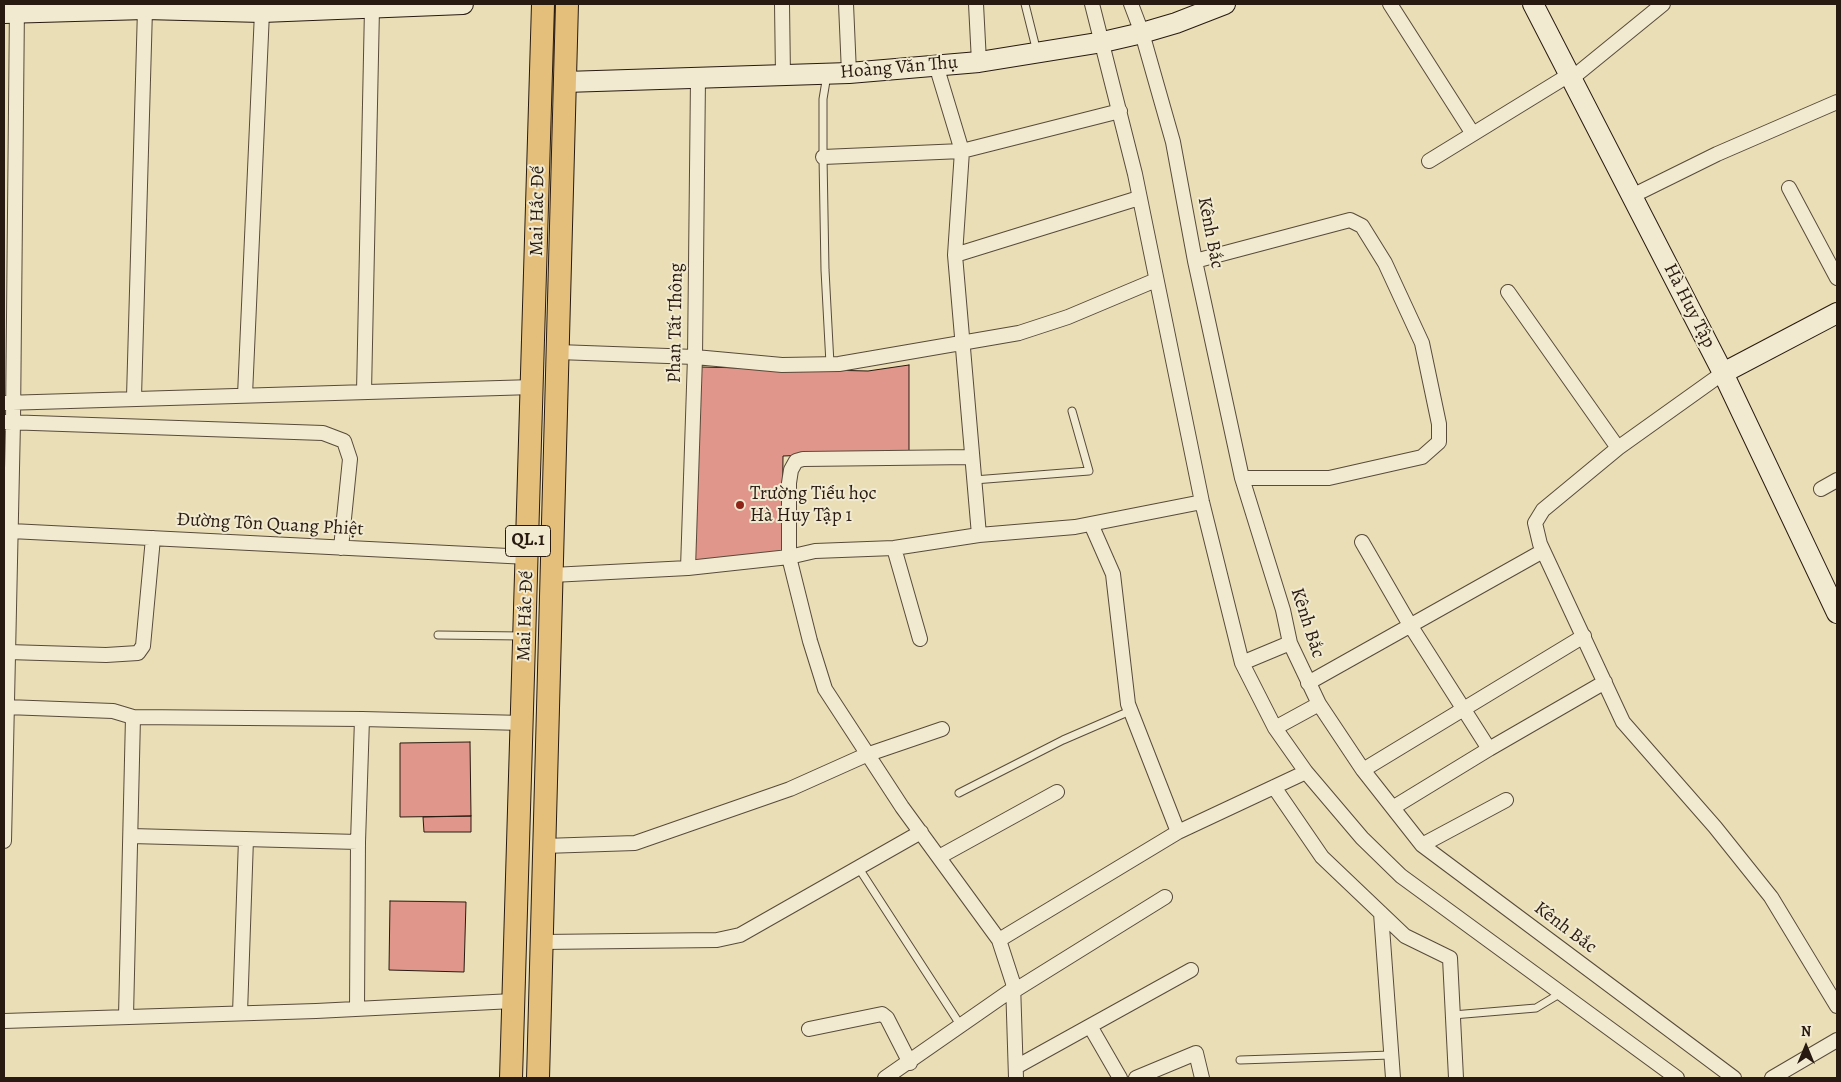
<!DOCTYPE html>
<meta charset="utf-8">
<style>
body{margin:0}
#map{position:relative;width:1841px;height:1082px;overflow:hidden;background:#e9deb6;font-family:Alegreya,serif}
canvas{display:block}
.frame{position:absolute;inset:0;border:5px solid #281a10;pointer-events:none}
.north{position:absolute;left:1781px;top:1022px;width:50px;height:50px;-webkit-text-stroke:4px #f1ead0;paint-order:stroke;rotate:0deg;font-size:14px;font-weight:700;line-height:20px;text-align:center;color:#281a10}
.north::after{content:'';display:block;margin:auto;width:18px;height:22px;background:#281a10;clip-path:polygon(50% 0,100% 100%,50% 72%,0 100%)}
</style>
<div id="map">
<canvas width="1841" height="1082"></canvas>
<div class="frame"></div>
<div class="north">N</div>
</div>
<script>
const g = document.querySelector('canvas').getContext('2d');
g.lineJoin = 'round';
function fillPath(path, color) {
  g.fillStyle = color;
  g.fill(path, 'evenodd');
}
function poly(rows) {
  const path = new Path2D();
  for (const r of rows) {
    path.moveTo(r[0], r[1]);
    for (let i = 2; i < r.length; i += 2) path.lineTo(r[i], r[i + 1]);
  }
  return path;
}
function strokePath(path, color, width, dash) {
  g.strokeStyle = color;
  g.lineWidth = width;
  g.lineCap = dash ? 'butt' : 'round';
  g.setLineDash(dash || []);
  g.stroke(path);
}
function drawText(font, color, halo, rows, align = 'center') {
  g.font = font + ' Alegreya,serif';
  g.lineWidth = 4;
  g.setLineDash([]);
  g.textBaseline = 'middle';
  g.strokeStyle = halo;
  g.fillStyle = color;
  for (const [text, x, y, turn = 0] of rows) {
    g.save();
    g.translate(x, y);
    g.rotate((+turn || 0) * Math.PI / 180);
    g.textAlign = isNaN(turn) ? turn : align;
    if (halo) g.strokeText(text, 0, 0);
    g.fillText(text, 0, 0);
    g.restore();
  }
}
const building = poly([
 [909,365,909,451,783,456,782,553,695,561,701,367,868,371,909,365],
 [470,742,471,816,400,817,400,743,470,742],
 [471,816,471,832,424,832,423,817,471,816],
 [390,901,466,902,464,972,389,970,390,901]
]);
fillPath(building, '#e0968b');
strokePath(building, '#281a10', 1);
const lane = poly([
 [1025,4,1037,52],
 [827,75,823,99,823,157,825,270,830,364],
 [974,480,1089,471,1072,411],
 [438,635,522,636],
 [959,793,1063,740,1130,711],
 [858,867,961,1026],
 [1453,1015,1536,1008,1561,993],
 [1240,1060,1391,1055]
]);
const street = poly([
 [782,4,783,76],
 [846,4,849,73],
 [976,4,979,62],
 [1092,4,1135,174,1202,502,1242,663,1275,728,1306,772,1362,838,1401,876,1677,1078],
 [1131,4,1142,33,1173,142,1195,261,1242,478,1283,610,1290,643,1319,704,1363,770,1422,845,1734,1078],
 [1390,4,1473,134],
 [936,65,962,151,955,255,979,535],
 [1571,79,1663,4],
 [823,157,962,151,1120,111],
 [1429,161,1569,75],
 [1789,188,1837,278],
 [1632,196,1717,154,1837,102],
 [955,255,1139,198],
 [1195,261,1350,220,1362,226,1385,263,1422,343,1439,424,1439,442,1422,457,1329,478,1242,478],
 [1508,292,1618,448],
 [558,352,695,357,782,365,839,364,1019,333,1068,317,1156,280],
 [1723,373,1618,448,1543,510,1535,523,1540,544,1623,722,1715,827,1771,897,1837,1006],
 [364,392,372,8],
 [245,395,262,12],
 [134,397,145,9],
 [4,403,533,387],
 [5,422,323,433,344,441,350,459,341,548],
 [972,457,803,459,796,461,791,470,789,483,789,557,810,641,825,689,902,807,999,940,1013,983,1016,1078],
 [1821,489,1837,480],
 [1091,524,1113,574,1128,704,1178,832],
 [11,531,528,557],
 [1362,542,1410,625,1489,749],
 [894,548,920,639],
 [688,568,695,357,698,78],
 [552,575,688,568,789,557,815,551,894,548,979,535,1075,527,1202,502],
 [8,652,106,655,138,653,143,646,153,538],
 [1242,663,1290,643],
 [1308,683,1543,551],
 [6,707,113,711,133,717,362,719,358,842,357,1009],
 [362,719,523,723],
 [1275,728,1319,704],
 [1363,770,1584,636],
 [1274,787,1322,857,1405,936,1450,958,1456,1078],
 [1394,807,1489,749,1605,682],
 [131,836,358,842],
 [4,841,13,422,17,4],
 [1422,845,1506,800],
 [544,846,635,843,790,789,866,755,942,729],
 [939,857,1057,792],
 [1381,913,1393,1078],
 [999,940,1178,832,1306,772],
 [542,942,717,940,740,935,921,832],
 [240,1013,246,839],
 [126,1016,133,717],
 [4,1021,316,1011,513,1001],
 [1090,1026,1120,1078],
 [809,1029,882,1014,887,1018,910,1063],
 [1016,1067,1191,970],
 [885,1078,1013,989,1017,989,1165,897],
 [1136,1078,1196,1053,1202,1078],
 [1772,1078,1837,1040]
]);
const secondary = poly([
 [1533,4,1723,373,1837,613],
 [4,13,145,9,262,12,463,4],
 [565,82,849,73,979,62,1103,42,1142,33,1176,23,1225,4],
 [1723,373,1837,313]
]);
const primary = poly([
 [511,1078,543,4],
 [538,1078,567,4]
]);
strokePath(lane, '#584b3a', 9);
strokePath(street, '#584b3a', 16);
strokePath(secondary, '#281a10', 22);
strokePath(primary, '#281a10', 24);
strokePath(lane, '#f1ead0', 7);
strokePath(street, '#f1ead0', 14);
strokePath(secondary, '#f1ead0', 20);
strokePath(primary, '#e4bf7b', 22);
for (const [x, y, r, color] of [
 [740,505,5,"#8f2418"]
]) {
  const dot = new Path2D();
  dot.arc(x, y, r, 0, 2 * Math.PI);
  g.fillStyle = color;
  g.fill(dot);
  strokePath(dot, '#f1ead0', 2);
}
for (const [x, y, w] of [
 [528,541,45]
]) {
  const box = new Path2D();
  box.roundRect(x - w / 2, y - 15.5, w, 31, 4);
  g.fillStyle = '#f1ead0';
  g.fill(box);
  strokePath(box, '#281a10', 1);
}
drawText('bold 18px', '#281a10', null, [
 ["QL.1",528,541]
]);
drawText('19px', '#281a10', '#f1ead0', [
 ["Hoàng Văn Thụ",899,68,-5],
 ["Mai Hắc Đế",538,211,-89],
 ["Kênh Bắc",1210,233,79],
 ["Hà Huy Tập",1689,306,63],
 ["Phan Tất Thông",676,323,-89],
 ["Đường Tôn Quang Phiệt",270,525,3],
 ["Mai Hắc Đế",526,616,-88],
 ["Kênh Bắc",1307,623,72],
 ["Kênh Bắc",1565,928,37]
]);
drawText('19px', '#281a10', '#f1ead0', [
 ["Trường Tiểu học",750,494],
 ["Hà Huy Tập 1",750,516]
], 'left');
</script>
